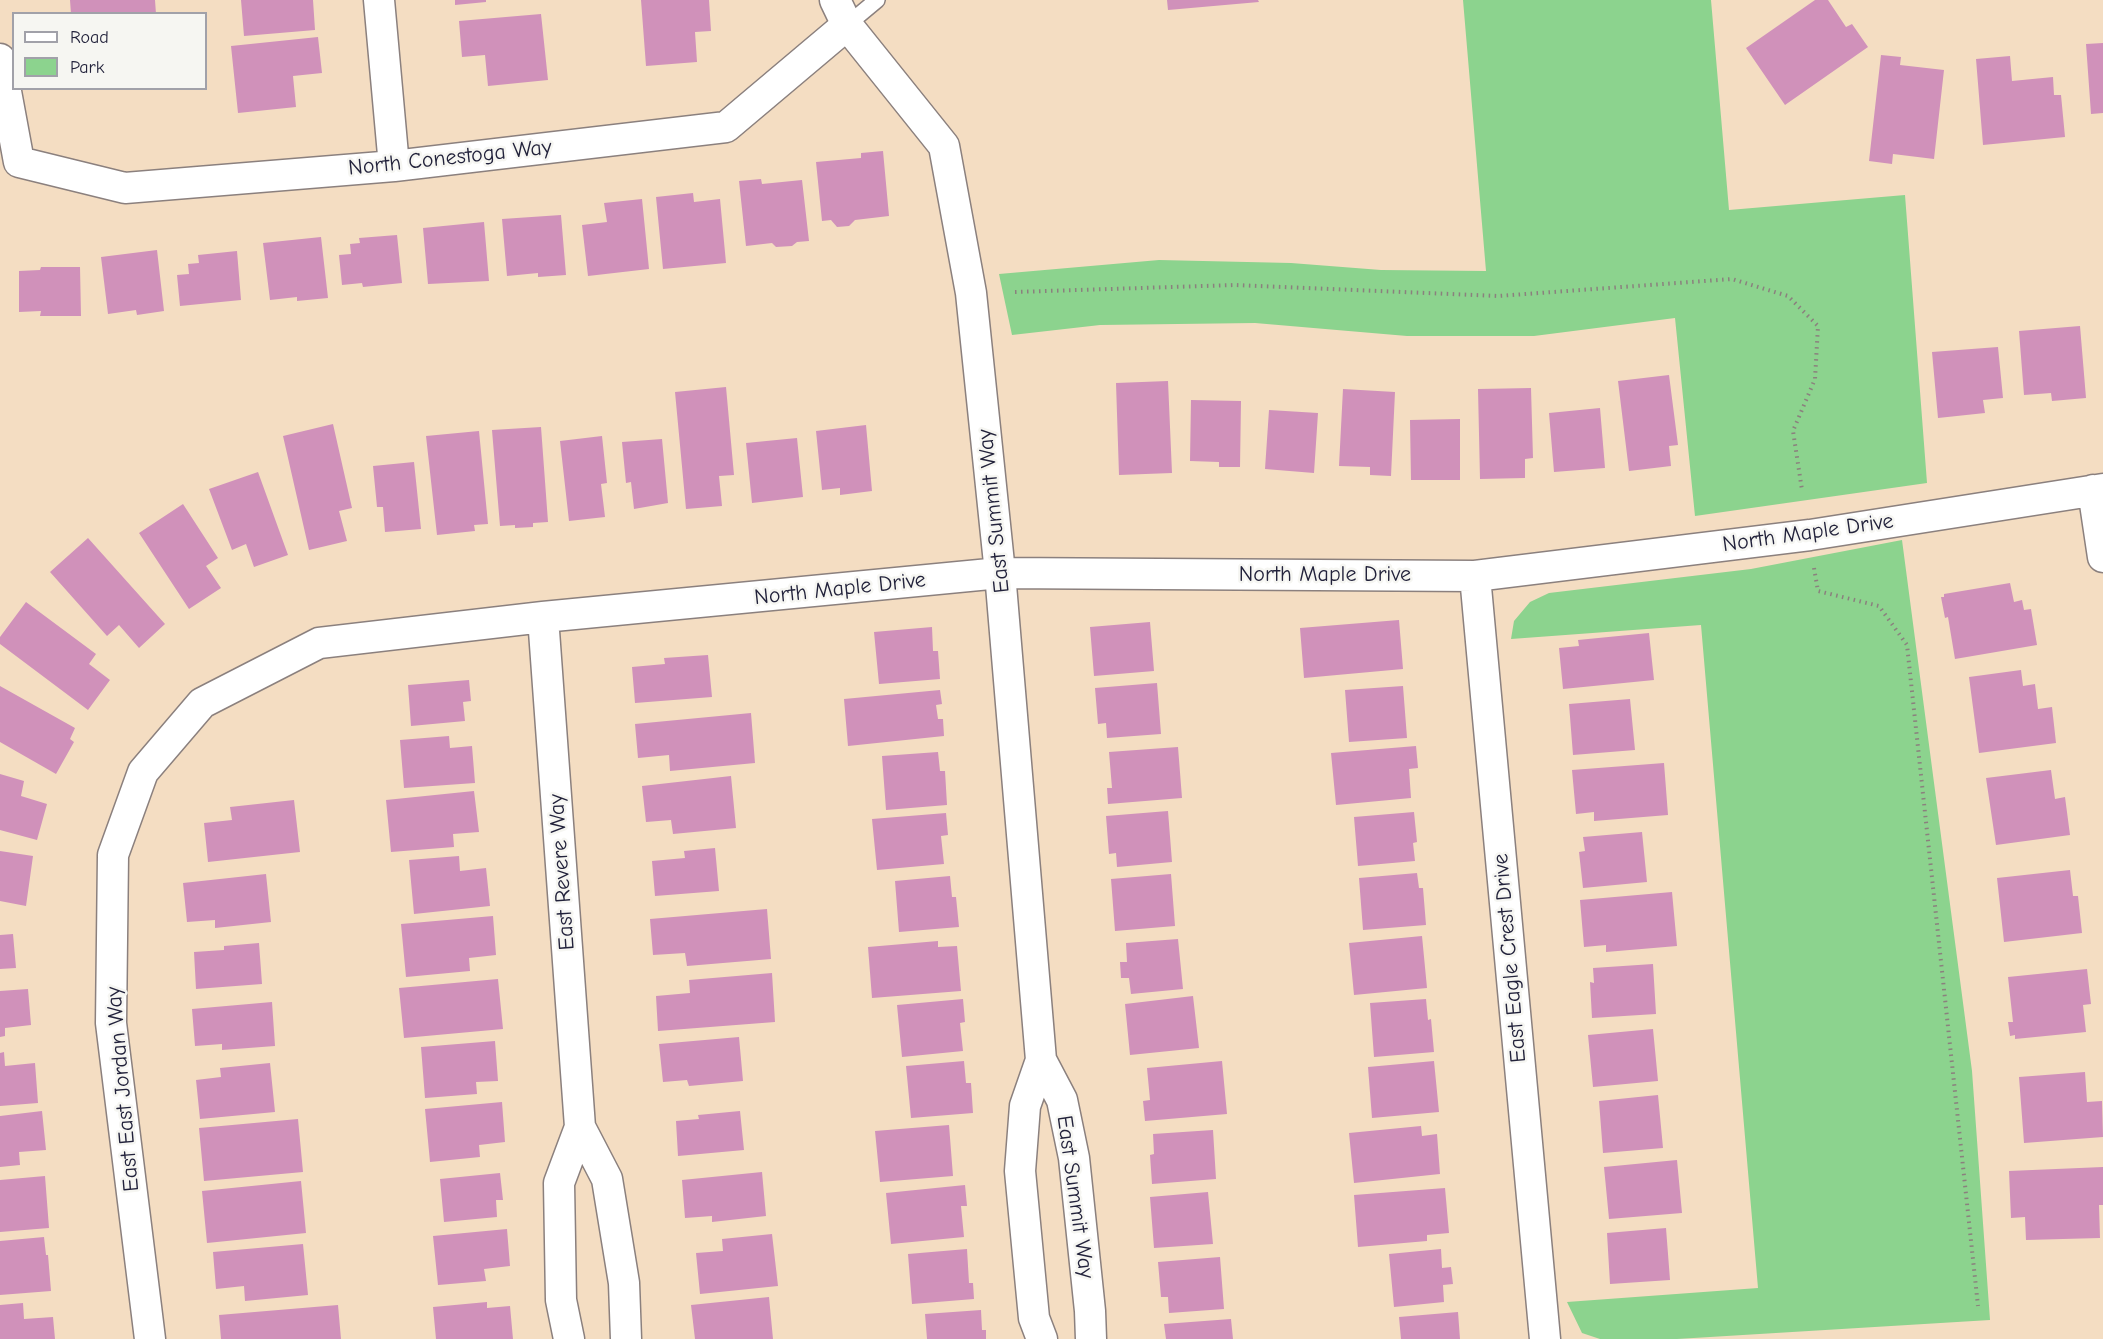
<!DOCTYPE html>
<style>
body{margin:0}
#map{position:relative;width:2103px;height:1339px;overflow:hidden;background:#f4ddc2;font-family:"Comic Neue",sans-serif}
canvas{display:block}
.legend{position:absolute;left:12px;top:12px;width:195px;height:78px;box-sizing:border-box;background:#f6f6f2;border:2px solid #a1a1a9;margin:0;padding:8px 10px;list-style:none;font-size:18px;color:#22223b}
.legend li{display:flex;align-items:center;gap:12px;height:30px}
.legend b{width:30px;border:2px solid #a1a1a9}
</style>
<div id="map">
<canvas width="2103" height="1339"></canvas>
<ul class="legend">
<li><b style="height:8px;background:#fff"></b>Road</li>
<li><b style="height:16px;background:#8cd38e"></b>Park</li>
</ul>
</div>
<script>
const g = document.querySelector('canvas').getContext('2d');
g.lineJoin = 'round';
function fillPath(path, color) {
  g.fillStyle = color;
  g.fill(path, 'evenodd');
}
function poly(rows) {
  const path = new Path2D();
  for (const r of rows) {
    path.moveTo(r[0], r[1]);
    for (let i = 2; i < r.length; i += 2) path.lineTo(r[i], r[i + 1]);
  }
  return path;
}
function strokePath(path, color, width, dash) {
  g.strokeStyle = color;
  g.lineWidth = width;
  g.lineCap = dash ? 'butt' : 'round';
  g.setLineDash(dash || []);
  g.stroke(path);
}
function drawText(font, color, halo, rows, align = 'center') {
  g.font = font + ' "Comic Neue",sans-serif';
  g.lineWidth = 5;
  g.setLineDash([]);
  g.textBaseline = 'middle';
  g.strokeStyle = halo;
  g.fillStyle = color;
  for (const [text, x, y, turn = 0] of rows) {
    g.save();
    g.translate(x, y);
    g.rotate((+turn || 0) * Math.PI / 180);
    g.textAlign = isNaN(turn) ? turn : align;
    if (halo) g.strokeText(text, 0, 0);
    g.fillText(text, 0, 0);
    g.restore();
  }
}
fillPath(poly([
 [1463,0,1711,0,1729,210,1905,195,1927,483,1695,516,1675,318,1534,336,1407,336,1255,323,1100,325,1012,335,999,274,1159,260,1291,263,1381,270,1486,271],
 [1902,540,1972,1071,1990,1320,1677,1339,1600,1339,1582,1333,1567,1302,1758,1288,1701,625,1511,639,1514,621,1530,602,1549,593,1751,569]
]), '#8cd38e');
fillPath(poly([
 [70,0,155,0,156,14,71,14],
 [241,0,313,0,315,30,244,36],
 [455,0,486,0,486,2,455,5],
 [641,0,709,0,711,31,695,32,697,62,646,66],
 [1167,0,1258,0,1259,2,1168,10],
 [1815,0,1828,0,1846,27,1852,24,1868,47,1785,105,1746,48],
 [541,14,548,80,488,86,485,55,462,57,459,21],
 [318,37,322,73,293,76,296,107,238,113,231,46],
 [2103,43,2103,113,2091,114,2086,44],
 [1881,55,1901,57,1900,65,1944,70,1934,159,1893,154,1892,164,1869,161],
 [2010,56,2012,81,2053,77,2054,95,2061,95,2065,137,1983,145,1976,59],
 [883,151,889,216,855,220,849,226,837,227,831,220,822,221,816,162,861,158,861,153],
 [761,179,762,184,802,180,809,241,797,242,792,246,776,247,772,243,746,246,739,181],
 [693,193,694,202,720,199,726,263,663,269,656,197],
 [642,199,649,269,588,276,582,225,607,222,604,203],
 [561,215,566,275,538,277,538,273,507,276,502,219],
 [484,222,489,281,428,284,423,228],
 [397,235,402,283,363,287,362,283,342,285,339,255,351,254,350,244,360,243,359,238],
 [321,237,328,298,297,301,297,297,270,300,263,243],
 [157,250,164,311,137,315,136,310,108,314,101,257],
 [237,251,241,300,180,306,177,275,189,274,188,264,199,263,198,255],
 [41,267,80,267,81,316,40,316,41,311,19,312,19,271,40,270],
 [2080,326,2086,398,2052,401,2051,393,2024,395,2019,331],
 [1998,347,2003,398,1983,400,1985,413,1938,418,1932,352],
 [1669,375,1678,445,1669,446,1671,466,1629,471,1618,381],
 [1168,381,1172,473,1119,475,1116,383],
 [726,387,734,475,719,476,722,506,686,509,675,392],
 [1531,388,1533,458,1525,459,1525,478,1480,479,1478,389],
 [1343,389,1395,392,1391,476,1370,475,1370,467,1339,466],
 [1191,400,1241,401,1240,467,1219,467,1219,462,1190,461],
 [1600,408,1605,468,1554,472,1549,413],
 [1269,410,1318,413,1314,473,1265,469],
 [1460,419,1460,480,1411,480,1410,420],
 [333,424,352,508,339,511,347,541,309,550,283,436],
 [866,425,872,491,840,495,840,488,822,490,816,431],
 [541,427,548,522,533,523,533,527,515,528,515,525,500,526,492,430],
 [479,431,488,524,474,525,475,531,437,535,426,436],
 [602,436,607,483,601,484,605,517,569,521,560,441],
 [797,438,803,497,752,503,746,443],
 [662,439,668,503,634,509,631,482,626,483,622,442],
 [414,462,421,529,385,532,383,507,377,507,373,466],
 [258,472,288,555,254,567,246,544,232,550,209,489],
 [183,504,218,558,206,566,221,588,189,609,139,533],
 [88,538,165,624,139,648,119,625,107,636,50,572],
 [2010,583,2014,602,2022,600,2024,610,2031,609,2037,645,1955,659,1948,617,1945,618,1941,597,1944,597,1944,594],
 [26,602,96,654,89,664,110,680,88,710,0,644,0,637],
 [1399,620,1403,669,1304,678,1300,628],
 [1150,622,1154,671,1094,676,1090,627],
 [932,627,933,651,938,651,940,679,879,684,874,632],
 [1649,633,1654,680,1563,689,1559,648,1579,646,1578,640],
 [708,655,712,697,635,703,632,667,665,664,664,658],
 [2021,670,2023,686,2035,684,2038,709,2052,707,2056,743,1979,753,1969,677],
 [469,680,471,701,463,702,465,721,411,726,408,685],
 [1157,683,1161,734,1107,738,1106,723,1098,724,1095,688],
 [0,686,75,728,70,739,74,742,56,774,0,742],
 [1403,686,1407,738,1349,742,1345,690],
 [940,690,942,704,936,705,938,719,943,719,944,736,848,746,844,699],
 [1630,699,1635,750,1573,755,1569,704],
 [751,713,755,763,670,771,669,755,638,758,635,724],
 [449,736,450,748,472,746,475,783,404,788,400,740],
 [1416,746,1418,768,1409,769,1411,798,1336,805,1331,753],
 [1178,747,1182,798,1108,804,1107,788,1112,788,1109,752],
 [938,752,940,771,945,771,947,805,886,810,882,756],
 [1664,763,1668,815,1594,821,1594,812,1576,814,1572,770],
 [2051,770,2055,799,2065,797,2070,835,1996,845,1986,778],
 [0,774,24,781,21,796,47,804,37,840,0,830],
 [731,776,736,828,673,834,671,820,646,822,642,786],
 [474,791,479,832,453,834,454,847,391,852,386,800],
 [294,800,300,852,208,862,204,823,232,820,230,807],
 [1168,811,1172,862,1117,867,1116,853,1109,854,1106,816],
 [1414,812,1417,842,1413,843,1415,861,1358,866,1354,817],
 [946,813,948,835,941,836,944,864,877,870,872,819],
 [1642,832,1647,882,1583,888,1579,852,1585,851,1583,837],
 [715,848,719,891,655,896,652,861,685,858,684,851],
 [0,851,33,856,26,906,0,901],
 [459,856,460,871,486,868,490,906,414,914,409,860],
 [2070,870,2073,896,2078,896,2082,933,2004,942,1997,878],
 [1417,873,1419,888,1423,888,1426,925,1363,930,1359,878],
 [266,874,271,922,215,928,215,920,187,922,183,883],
 [1171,874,1175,926,1115,931,1111,879],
 [950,876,952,897,956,897,959,927,899,932,895,881],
 [1672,892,1677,946,1606,952,1606,945,1584,947,1580,900],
 [767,909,771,959,687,966,685,953,653,955,650,919],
 [493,916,496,955,469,958,470,971,406,977,401,924],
 [13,934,16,968,0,969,0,935],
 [1422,936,1427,988,1354,995,1349,943],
 [1178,939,1183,989,1131,994,1129,978,1121,978,1120,962,1127,962,1126,943],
 [938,941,938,947,957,946,961,991,872,998,868,947],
 [259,943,262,984,196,989,194,952,224,950,224,946],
 [1653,964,1656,1014,1592,1018,1590,982,1594,983,1593,968],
 [2087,969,2091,1004,2083,1005,2086,1032,2015,1039,2015,1035,2010,1036,2008,1022,2013,1022,2008,977],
 [772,973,775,1022,658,1031,656,996,690,993,689,980],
 [498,979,503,1029,404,1038,399,988],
 [28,989,31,1025,5,1028,5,1036,0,1037,0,991],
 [1193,996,1199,1048,1130,1055,1125,1004],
 [963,999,965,1022,960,1023,963,1051,902,1057,897,1005],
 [1426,999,1428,1020,1431,1019,1434,1052,1374,1057,1370,1003],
 [272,1002,275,1046,222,1050,222,1044,195,1046,192,1009],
 [1653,1029,1658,1081,1593,1087,1588,1035],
 [739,1037,743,1081,689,1086,687,1080,663,1082,659,1044],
 [495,1041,498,1081,476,1082,477,1094,425,1098,421,1047],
 [4,1052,5,1066,35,1063,38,1103,0,1106,0,1053],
 [964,1061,966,1083,971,1083,973,1113,911,1118,906,1066],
 [1222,1061,1227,1114,1145,1121,1143,1101,1150,1100,1147,1068],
 [1434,1061,1439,1112,1372,1118,1368,1067],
 [270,1063,275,1112,200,1119,196,1080,221,1077,220,1068],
 [2085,1072,2087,1102,2102,1101,2103,1137,2024,1143,2019,1077],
 [1658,1095,1663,1148,1603,1153,1599,1101],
 [502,1102,505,1142,479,1145,480,1157,430,1162,425,1109],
 [42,1111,46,1150,19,1152,20,1165,0,1167,0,1116],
 [740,1111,744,1150,678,1156,676,1121,699,1119,698,1115],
 [298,1119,303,1172,204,1181,199,1128],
 [949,1125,953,1176,880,1182,875,1131],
 [1421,1126,1422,1136,1437,1134,1440,1174,1354,1183,1349,1133],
 [1213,1130,1216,1179,1152,1184,1150,1155,1154,1154,1153,1134],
 [1677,1160,1682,1213,1609,1219,1604,1167],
 [2103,1167,2103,1205,2099,1205,2100,1238,2026,1240,2025,1217,2011,1218,2009,1171],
 [762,1172,766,1216,712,1222,712,1216,685,1218,682,1180],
 [500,1173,503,1200,496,1200,497,1217,444,1222,440,1179],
 [45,1176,49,1228,0,1232,0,1180],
 [301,1181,306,1233,207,1243,202,1191],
 [965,1185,967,1206,961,1206,964,1237,891,1244,886,1193],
 [1445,1188,1449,1233,1427,1235,1427,1241,1358,1247,1354,1195],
 [1208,1192,1213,1244,1154,1248,1150,1197],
 [1666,1228,1670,1280,1610,1284,1607,1233],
 [507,1229,510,1266,484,1269,486,1281,438,1285,433,1236],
 [772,1234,778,1286,700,1294,696,1253,723,1251,722,1239],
 [44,1237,46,1255,48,1255,51,1291,0,1295,0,1241],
 [303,1244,308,1295,245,1301,244,1286,216,1289,213,1252],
 [967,1249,969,1283,973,1283,974,1299,912,1304,908,1254],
 [1441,1249,1442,1268,1451,1267,1453,1284,1443,1285,1444,1302,1394,1307,1389,1254],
 [1220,1257,1224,1309,1169,1313,1168,1297,1161,1297,1158,1262],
 [769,1297,773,1339,695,1339,691,1305],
 [487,1302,487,1308,510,1306,513,1339,436,1339,433,1307],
 [23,1303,24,1319,53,1317,55,1339,0,1339,0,1305],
 [338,1305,341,1339,221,1339,219,1315],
 [981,1310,982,1330,986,1330,986,1339,927,1339,925,1314],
 [1458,1312,1460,1339,1401,1339,1399,1317],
 [1231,1319,1233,1339,1166,1339,1164,1324]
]), '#d091ba');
const lane = poly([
 [847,25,877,0]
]);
const street = poly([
 [379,0,394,166],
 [835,0,847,25,944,146,971,293,1000,573,1041,1060,1062,1100,1074,1158,1090,1311,1091,1339],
 [0,59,19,162,125,188,394,166,726,127,847,25],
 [2093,490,2103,557],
 [1475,576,1545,1339],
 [543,617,580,1127,607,1179,624,1283,626,1339],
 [1041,1060,1025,1106,1020,1171,1034,1318,1042,1339],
 [150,1339,111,1023,113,855,143,772,202,703,319,643,543,617,1000,573,1475,576,1810,535,2103,489],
 [569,1339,561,1300,559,1183,580,1127]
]);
strokePath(lane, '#8b807e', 18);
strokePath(street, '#8b807e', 33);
strokePath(poly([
 [1015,292,1235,285,1498,296,1732,279,1788,296,1818,326,1815,379,1793,431,1802,490],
 [1814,568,1818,591,1879,606,1907,645,1978,1306]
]), '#8b807e', 4, [1.5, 4.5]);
strokePath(lane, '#fff', 15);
strokePath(street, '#fff', 30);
drawText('22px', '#22223b', '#f6f6f2', [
 ["North Conestoga Way",450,158,-6],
 ["East Summit Way",994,511,-96],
 ["North Maple Drive",1808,533,-8],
 ["North Maple Drive",1325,575],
 ["North Maple Drive",840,589,-6],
 ["East Revere Way",562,872,-94],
 ["East Eagle Crest Drive",1510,958,-95],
 ["East East Jordan Way",123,1089,-95],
 ["East Summit Way",1075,1197,82]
]);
</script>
